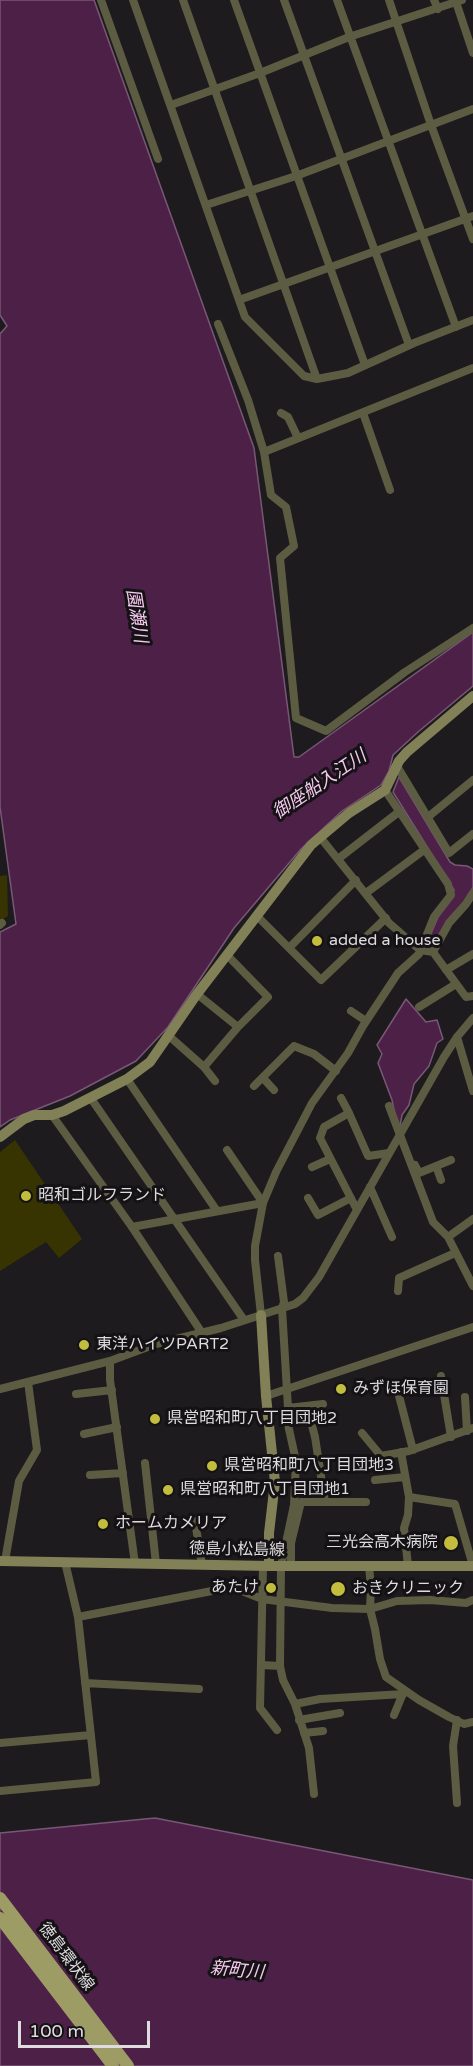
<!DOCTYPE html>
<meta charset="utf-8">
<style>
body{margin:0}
#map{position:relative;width:473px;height:2066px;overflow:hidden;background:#1d1b1d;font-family:"Varela Round",sans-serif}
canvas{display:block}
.scale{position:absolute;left:18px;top:2021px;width:132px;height:27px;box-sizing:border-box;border:3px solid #dedcde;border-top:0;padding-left:8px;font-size:18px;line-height:21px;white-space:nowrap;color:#dedcde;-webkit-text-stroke:4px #141214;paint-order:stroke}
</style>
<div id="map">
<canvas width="473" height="2066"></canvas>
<div class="scale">100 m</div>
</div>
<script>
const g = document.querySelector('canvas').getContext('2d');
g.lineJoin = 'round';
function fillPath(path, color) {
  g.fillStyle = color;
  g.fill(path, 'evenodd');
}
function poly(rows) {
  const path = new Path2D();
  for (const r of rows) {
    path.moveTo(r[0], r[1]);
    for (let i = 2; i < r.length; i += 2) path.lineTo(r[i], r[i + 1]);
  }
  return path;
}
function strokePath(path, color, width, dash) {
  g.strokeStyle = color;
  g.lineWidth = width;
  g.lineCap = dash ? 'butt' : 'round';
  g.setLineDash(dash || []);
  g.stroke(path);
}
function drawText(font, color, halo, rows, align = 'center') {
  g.font = font + ' "Varela Round","Noto Sans JP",sans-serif';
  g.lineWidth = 6;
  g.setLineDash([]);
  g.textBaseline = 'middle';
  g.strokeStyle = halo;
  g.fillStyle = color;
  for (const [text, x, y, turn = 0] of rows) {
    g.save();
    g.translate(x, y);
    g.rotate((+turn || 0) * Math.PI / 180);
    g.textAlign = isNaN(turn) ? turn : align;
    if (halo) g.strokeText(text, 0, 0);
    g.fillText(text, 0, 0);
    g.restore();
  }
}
fillPath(poly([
 [7,875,8,916,0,921,0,876],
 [15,1140,82,1239,59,1258,46,1242,0,1271,0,1152]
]), '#373401');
const water = poly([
 [0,0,94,0,254,448,294,757,299,757,473,632,473,686,418,732,393,755,389,771,381,785,342,811,301,849,234,928,168,1027,136,1061,70,1096,10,1120,0,1127,0,932,16,924,0,807,0,334,7,326,0,315,0,0],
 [399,777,450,862,455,865,467,866,473,869,473,887,464,904,431,947,426,945,439,915,453,896,454,890,393,792,399,777],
 [406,999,426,1022,437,1020,443,1039,437,1043,429,1066,414,1084,409,1105,402,1115,400,1126,397,1124,392,1100,378,1063,382,1054,377,1045,406,999],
 [155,1818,473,1880,473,2066,0,2066,0,1833,155,1818]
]);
fillPath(water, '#4d2048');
strokePath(water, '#785875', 1.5);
strokePath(poly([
 [101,0,158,159],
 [133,0,245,317,304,376,317,379,348,373,414,343,473,320],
 [183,0,317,379],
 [234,0,365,365],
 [284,0,409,345],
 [337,0,456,327],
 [389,0,431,125,473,239],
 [434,0,438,9],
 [462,0,456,2,473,53],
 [171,105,260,73,349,37,456,2],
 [206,205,296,176,473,109],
 [239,300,473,216],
 [218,324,248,400,264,452,271,495,286,507,294,546,280,558,296,718,326,731,405,672,473,628],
 [281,413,288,417,298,438],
 [363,413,390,490],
 [264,452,473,368],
 [397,766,449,853,473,834],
 [428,817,473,780],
 [320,837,389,923,420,950,433,952,466,997,473,996],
 [338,859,400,811],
 [366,893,424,850],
 [257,916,321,980,386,918],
 [0,925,2,923],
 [289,948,356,880],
 [433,952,449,923,466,904,473,893],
 [446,970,473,954],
 [197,994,238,1027],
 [419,1007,456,984],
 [351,1011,366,1021],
 [169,1036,204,1067,238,1027,268,997,227,955],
 [457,1037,473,1091],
 [204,1067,215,1081],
 [263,1078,274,1090],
 [127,1079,217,1211],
 [254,1086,294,1046,314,1054,336,1071],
 [90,1097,244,1320],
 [341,1098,349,1113],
 [389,1106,433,1222,448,1237,473,1286],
 [52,1115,132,1227,202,1333],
 [415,1165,419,1173,451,1160],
 [436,1166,441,1180],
 [312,1167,330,1159],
 [370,1187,392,1237],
 [308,1198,318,1215,351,1198],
 [357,1210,320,1138,324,1127,349,1113,368,1156,389,1153],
 [132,1227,263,1203,227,1150],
 [448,1237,473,1219],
 [278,1256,284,1302,282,1308,288,1408,287,1420,296,1461,294,1505,281,1566,280,1666,283,1680,295,1704,309,1748,314,1794],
 [398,1291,399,1278,455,1253],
 [261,1315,255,1260,255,1246,263,1203,276,1172,312,1103,348,1053,363,1026,398,973,419,954,434,917,451,895,448,884,385,790],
 [110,1361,110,1380,135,1564],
 [441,1376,451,1437],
 [397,1388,413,1450],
 [0,1389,110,1361,156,1344,221,1328,295,1304,303,1298,319,1277,444,1057,457,1037,473,1018],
 [76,1394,112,1390],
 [266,1396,473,1327],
 [465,1397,467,1431],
 [307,1406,315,1437,325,1502],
 [288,1408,323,1404],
 [362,1433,381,1456,409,1451,473,1428],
 [84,1434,117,1427],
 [401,1452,409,1497,455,1504,473,1566],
 [145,1463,156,1564],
 [90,1475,123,1473],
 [375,1480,405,1477],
 [195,1521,202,1565],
 [5,1561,19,1481,37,1450,28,1382],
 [263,1566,260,1708,277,1730],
 [291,1566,291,1543,301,1502,366,1502],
 [369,1566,371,1587,370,1609,375,1629,380,1659,386,1677,419,1700,449,1717,464,1724,473,1722],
 [408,1566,404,1528,408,1515,409,1497],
 [78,1617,217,1590,237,1589,262,1599,332,1608,370,1609,397,1601,430,1600,466,1603,473,1600],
 [262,1665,280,1666],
 [85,1683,199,1689],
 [295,1704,320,1699,403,1694],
 [394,1715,404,1691],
 [299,1720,340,1713],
 [304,1733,323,1731],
 [0,1743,91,1735],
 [0,1791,96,1782,78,1617,65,1562],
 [457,1803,453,1746,457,1720]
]), '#5c5c42', 8);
strokePath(poly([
 [0,1137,24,1119,34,1115,52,1115,64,1111,127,1079,150,1062,197,994,311,845,349,813,385,790,399,761,407,752,473,696],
 [261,1315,266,1396,275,1482,269,1533,269,1566],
 [0,1561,269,1566,473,1566]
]), '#818056', 10);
strokePath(poly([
 [0,1898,128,2066],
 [0,1918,113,2066]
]), '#9e9c65', 12);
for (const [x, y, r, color] of [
 [317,941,6,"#c3bd3e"],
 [26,1196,6,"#c3bd3e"],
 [84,1345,6,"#c3bd3e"],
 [341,1389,6,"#c3bd3e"],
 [155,1419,6,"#c3bd3e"],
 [212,1466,6,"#c3bd3e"],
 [168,1490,6,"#c3bd3e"],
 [103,1524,6,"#c3bd3e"],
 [451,1543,8,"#c3bd3e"],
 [271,1588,6,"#c3bd3e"],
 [338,1589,8,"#c3bd3e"]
]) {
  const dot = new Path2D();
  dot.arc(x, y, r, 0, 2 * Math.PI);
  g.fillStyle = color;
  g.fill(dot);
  strokePath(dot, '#141214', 2);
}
drawText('16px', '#dedcde', '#141214', [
 ["added a house",329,941],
 ["昭和ゴルフランド",38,1196],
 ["東洋ハイツPART2",96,1345],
 ["みずほ保育園",353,1389],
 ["県営昭和町八丁目団地2",167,1419],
 ["県営昭和町八丁目団地3",224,1466],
 ["県営昭和町八丁目団地1",180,1490],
 ["ホームカメリア",115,1524],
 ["三光会高木病院",438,1543,"right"],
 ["あたけ",259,1588,"right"],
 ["おきクリニック",352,1589]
], 'left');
drawText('16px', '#dedcde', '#141214', [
 ["徳島小松島線",237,1550,1],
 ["徳島環状線",66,1957,53]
]);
drawText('italic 18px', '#f7c9ef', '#141214', [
 ["園瀬川",136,616,81],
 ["御座船入江川",320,785,-34],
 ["新町川",237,1971,5]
]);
</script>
